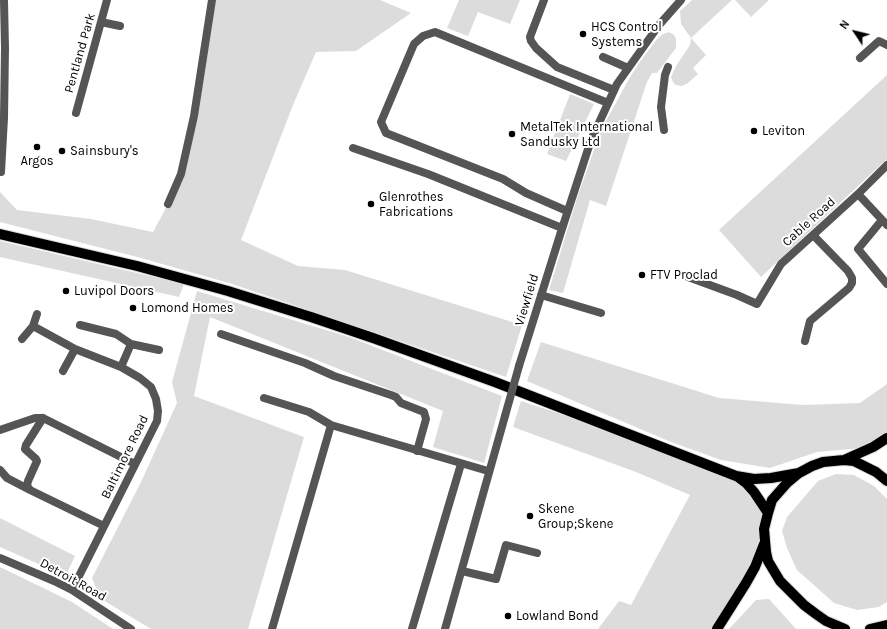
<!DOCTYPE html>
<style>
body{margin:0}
#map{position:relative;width:887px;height:629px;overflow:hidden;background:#fff;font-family:Karla,sans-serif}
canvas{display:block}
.north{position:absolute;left:835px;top:12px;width:40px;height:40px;-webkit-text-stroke:3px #fff;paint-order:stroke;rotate:305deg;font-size:11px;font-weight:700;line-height:16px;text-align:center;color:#000}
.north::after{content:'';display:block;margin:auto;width:14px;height:18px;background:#000;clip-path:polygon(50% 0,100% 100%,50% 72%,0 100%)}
</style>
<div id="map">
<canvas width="887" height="629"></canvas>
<div class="north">N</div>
</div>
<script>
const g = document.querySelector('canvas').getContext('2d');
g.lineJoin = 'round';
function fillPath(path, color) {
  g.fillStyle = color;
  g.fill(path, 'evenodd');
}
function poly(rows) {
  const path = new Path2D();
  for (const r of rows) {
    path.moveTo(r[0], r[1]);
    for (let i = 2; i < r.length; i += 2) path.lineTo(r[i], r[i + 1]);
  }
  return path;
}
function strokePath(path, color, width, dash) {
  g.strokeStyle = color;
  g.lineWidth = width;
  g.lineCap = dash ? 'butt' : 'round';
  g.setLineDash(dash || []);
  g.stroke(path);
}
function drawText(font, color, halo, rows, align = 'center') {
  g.font = font + ' Karla,sans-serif';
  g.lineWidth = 4;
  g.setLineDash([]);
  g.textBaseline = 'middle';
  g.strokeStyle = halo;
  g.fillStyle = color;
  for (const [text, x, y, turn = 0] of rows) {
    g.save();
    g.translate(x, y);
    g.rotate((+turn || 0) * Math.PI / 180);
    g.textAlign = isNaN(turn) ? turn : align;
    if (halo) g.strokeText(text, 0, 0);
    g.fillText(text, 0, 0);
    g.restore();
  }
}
fillPath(poly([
 [212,0,380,0,411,13,356,51,316,52,293,105,241,240,298,266,345,270,522,325,506,377,229,283,141,258,0,222,0,192,17,210,91,219,153,232,168,204,181,174],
 [459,0,520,0,510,24,478,12,468,36,447,28],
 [692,0,732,0,691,38,706,55,693,68,698,74,688,83,682,86,676,85,673,82,671,77,676,66,690,45,691,38,681,24,680,11],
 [735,0,769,0,751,17],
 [669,32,674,35,676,39,676,48,657,73,652,73,647,82,606,206,590,200,563,293,549,290,577,198,601,130,629,79,639,63,657,39,663,34],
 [887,75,887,159,761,277,719,230],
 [570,94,594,104,566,161,547,154],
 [0,241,184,284,179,297,0,257],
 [197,291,349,337,502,396,484,463,433,447,443,411,210,317,194,396,304,437,248,629,151,629,103,600,97,590,92,578,141,482,177,403,172,382],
 [541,342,719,398,803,405,860,403,887,384,887,438,873,447,817,452,770,468,721,460,671,442,527,381],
 [521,401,558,413,720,475,736,476,768,513,765,541,717,629,598,629,619,601,631,605,690,495,636,472,513,427],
 [836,474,854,475,874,486,887,499,887,602,879,607,857,610,834,603,797,570,787,548,782,531,787,517,818,481],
 [0,518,75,556,67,573,61,574,0,547],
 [0,567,72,602,113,629,0,629],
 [769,599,796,629,729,629,756,600]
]), '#dcdcdc');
const major = poly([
 [0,234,137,266,228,291,311,317,373,338,495,382,736,476,754,479,771,478,799,473],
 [844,460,873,447,887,438],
 [738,477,746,483,754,492,768,513],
 [717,629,746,583,755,567,764,544],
 [845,629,826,621,816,614,804,605,780,581,768,561,766,552,764,529,768,513,772,500,787,483,799,473,812,466,823,462,844,460,854,461,876,472,887,481],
 [870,629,887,625]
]);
strokePath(major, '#dbdbdb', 12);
strokePath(poly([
 [544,0,530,37,531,41,536,48,557,67,614,90],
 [101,22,120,26],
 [603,57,628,68],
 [860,58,879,41,887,45],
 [76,113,107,0],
 [664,130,661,107,665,75,668,67],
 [353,148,428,174,562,228],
 [1,172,4,118,5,48,4,0],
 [858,194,887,225],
 [168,204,181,174,194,116,212,0],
 [567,211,526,193,503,179,386,133,381,122,414,44,423,36,435,32,608,103],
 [882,220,858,249,887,284],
 [688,277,737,295,757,304,781,264,858,194,887,165],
 [541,295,601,313],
 [80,325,116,334,131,344,159,350],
 [33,326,75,349,121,367,140,378,151,387,156,399,158,411,157,421,72,590],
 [221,334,305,363,334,376,391,395,396,397,401,403,424,412,426,419,417,451],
 [22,339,33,326,37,314],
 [805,341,810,321,849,288,852,283,852,278,848,271,813,235],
 [519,366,560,235,591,140,617,84,659,25,681,0],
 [121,367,131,344],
 [63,371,75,349],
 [264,398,309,412,331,425,488,471],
 [0,430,35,418,43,418],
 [0,470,7,478,30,490],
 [104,526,30,490,27,486,28,481,37,461,36,459,25,449,26,445,43,418,135,464],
 [0,558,54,581,72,590,131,629],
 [462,571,496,579,506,545,537,553],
 [272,629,331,425],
 [412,629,461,464],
 [445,629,505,416]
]), '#555', 8);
strokePath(major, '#000', 10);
strokePath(poly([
 [505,416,519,366]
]), '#555', 8);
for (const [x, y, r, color] of [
 [583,34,4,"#000"],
 [754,131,4,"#000"],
 [512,134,4,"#000"],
 [37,147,4,"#000"],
 [62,151,4,"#000"],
 [371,204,4,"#000"],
 [642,275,4,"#000"],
 [66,291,4,"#000"],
 [133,308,4,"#000"],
 [530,516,4,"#000"],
 [508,616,4,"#000"]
]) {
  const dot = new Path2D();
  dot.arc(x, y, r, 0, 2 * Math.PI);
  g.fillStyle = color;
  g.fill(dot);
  strokePath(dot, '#fff', 1.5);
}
drawText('13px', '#000', '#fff', [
 ["HCS Control",591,27],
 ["Systems",591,42],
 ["MetalTek International",520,127],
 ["Sandusky Ltd",520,142],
 ["Leviton",762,131],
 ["Sainsbury's",70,151],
 ["Argos",37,161,"center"],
 ["Glenrothes",379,197],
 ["Fabrications",379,212],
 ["FTV Proclad",650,275],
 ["Luvipol Doors",74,291],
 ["Lomond Homes",141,308],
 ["Skene",538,509],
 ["Group;Skene",538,524],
 ["Lowland Bond",516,616]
], 'left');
drawText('13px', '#000', '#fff', [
 ["Pentland Park",80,53,-74],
 ["Cable Road",809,222,-42],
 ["Viewfield",527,300,-73],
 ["Baltimore Road",125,457,-64],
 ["Detroit Road",73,580,29]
]);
</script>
